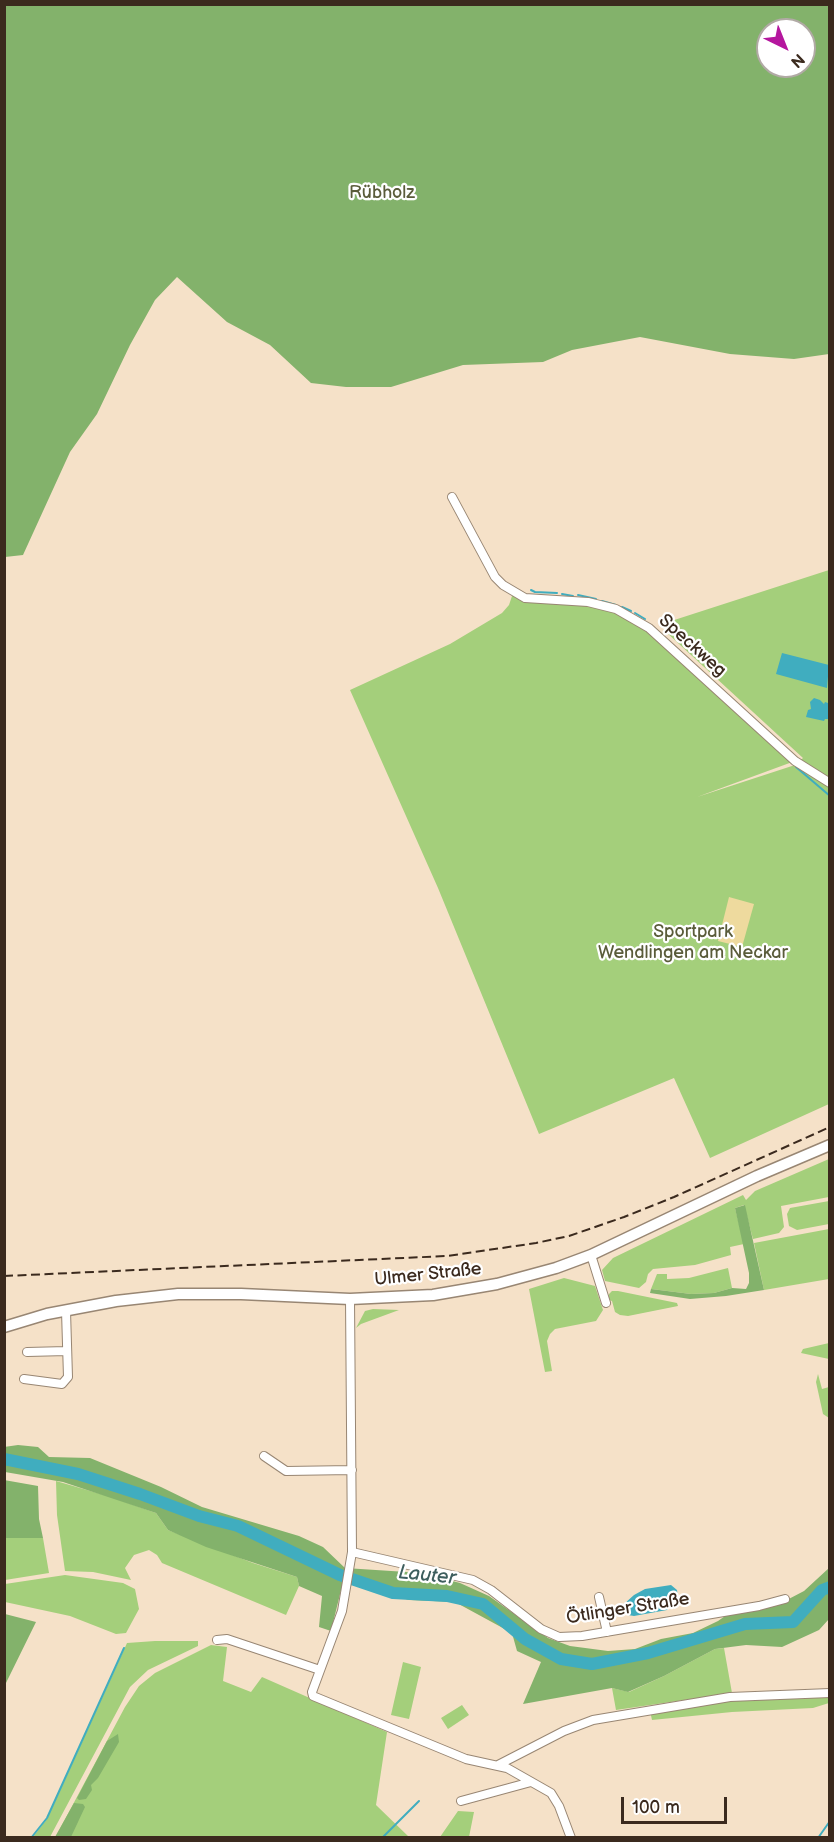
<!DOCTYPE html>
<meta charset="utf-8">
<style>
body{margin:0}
#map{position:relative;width:834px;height:1842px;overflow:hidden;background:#f5e1c8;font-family:"Balsamiq Sans",sans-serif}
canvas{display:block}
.frame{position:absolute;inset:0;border:6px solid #3b2a1e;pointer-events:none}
.north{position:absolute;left:756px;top:18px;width:60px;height:60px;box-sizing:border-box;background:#fff;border:2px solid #b1aaa5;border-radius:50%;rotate:137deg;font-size:16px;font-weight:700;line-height:24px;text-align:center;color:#3b2a1e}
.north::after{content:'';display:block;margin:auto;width:21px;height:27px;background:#b5179e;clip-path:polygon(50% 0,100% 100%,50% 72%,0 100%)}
.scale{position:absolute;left:621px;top:1797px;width:106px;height:27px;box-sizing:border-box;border:3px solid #3b2a1e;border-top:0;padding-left:8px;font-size:18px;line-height:21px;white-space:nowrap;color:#3b2a1e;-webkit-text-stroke:4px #fff;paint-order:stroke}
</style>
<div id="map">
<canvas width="834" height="1842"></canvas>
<div class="frame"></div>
<div class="north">N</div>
<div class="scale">100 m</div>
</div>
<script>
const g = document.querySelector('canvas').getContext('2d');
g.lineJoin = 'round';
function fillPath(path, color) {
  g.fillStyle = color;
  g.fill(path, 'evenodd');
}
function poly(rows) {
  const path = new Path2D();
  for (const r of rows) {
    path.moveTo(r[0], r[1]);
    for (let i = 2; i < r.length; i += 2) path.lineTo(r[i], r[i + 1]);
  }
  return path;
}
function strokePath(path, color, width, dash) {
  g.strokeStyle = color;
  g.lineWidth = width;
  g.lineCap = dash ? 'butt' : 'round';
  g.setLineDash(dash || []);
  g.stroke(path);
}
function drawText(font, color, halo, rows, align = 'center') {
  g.font = font + ' "Balsamiq Sans",sans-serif';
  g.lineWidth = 4.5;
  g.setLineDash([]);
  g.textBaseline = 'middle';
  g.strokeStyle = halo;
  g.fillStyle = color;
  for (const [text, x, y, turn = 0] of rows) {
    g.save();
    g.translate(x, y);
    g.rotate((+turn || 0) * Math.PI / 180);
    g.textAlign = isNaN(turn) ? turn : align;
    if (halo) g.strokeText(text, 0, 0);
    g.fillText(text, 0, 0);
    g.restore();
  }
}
fillPath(poly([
 [829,570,829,1104,710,1158,674,1078,539,1134,438,888,350,690,450,644,502,613,509,605,513,593,616,609,649,628,795,761,697,797,795,765,803,758,666,632,665,623],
 [829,1159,829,1197,781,1206,784,1227,779,1233,753,1239,744,1205,735,1208,744,1244,730,1247,731,1255,695,1265,653,1269,648,1274,646,1282,639,1288,605,1281,602,1270,613,1258,743,1195,746,1200,755,1191],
 [829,1201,829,1224,797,1230,789,1226,787,1214,790,1208],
 [829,1229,829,1279,764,1290,754,1243],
 [728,1268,732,1288,714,1293,691,1294,651,1289,657,1274,667,1274,667,1279,689,1278],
 [564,1278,595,1286,603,1310,596,1321,555,1329,550,1334,547,1341,552,1371,545,1372,529,1289],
 [612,1291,618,1291,677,1303,678,1306,628,1316,620,1315,615,1312,612,1301,609,1300,609,1294],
 [373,1309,399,1310,361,1324,356,1328,365,1311],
 [829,1343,829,1359,801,1353,803,1349],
 [818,1374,822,1389,829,1387,829,1418,823,1414,816,1382],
 [56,1481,111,1497,156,1513,168,1530,253,1563,297,1577,299,1586,286,1615,162,1563,157,1555,149,1550,134,1555,125,1568,131,1580,93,1572,65,1571,57,1515],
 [5,1538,43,1538,49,1573,5,1580],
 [65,1575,123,1583,135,1589,139,1609,126,1633,116,1634,70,1616,5,1602,5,1584],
 [155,1641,198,1641,198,1646,148,1670,130,1687,50,1837,33,1837,47,1819,127,1643],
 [211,1645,227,1647,223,1681,251,1692,262,1677,387,1732,376,1805,409,1837,55,1838,125,1707,139,1686,155,1673],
 [724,1648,732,1693,616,1710,612,1688,629,1692,664,1676,715,1649],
 [403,1662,421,1667,409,1719,391,1715],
 [829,1695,829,1703,813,1708,732,1712,652,1720,650,1711,728,1700],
 [462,1705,469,1715,448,1729,441,1718],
 [458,1811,474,1812,469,1837,440,1837]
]), '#a4cf7b');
fillPath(poly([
 [5,4,829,5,829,354,794,359,730,354,640,337,572,350,543,362,463,365,391,387,346,387,311,383,270,345,227,322,177,277,155,300,130,345,97,414,70,452,23,555,5,557],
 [768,30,804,30,804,66,768,66],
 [745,1205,764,1290,726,1296,690,1299,650,1293,651,1289,691,1294,714,1293,732,1288,746,1289,749,1283,749,1273,735,1208],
 [18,1445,38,1447,49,1457,90,1458,161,1487,202,1507,299,1536,323,1547,345,1568,422,1573,460,1583,489,1596,548,1638,570,1646,608,1651,635,1649,661,1639,693,1633,718,1621,728,1614,783,1602,804,1591,829,1568,829,1619,819,1630,782,1647,746,1645,715,1649,664,1676,628,1692,612,1688,523,1704,541,1662,517,1651,512,1633,455,1602,409,1600,353,1585,342,1586,331,1631,319,1627,322,1596,299,1586,297,1577,206,1547,168,1530,156,1513,63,1482,5,1472,4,1447],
 [4,1480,38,1486,39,1519,43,1538,5,1538],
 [5,1614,36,1622,5,1685,4,1614],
 [118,1734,119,1742,98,1778,91,1785,92,1790,86,1799,79,1800,77,1798,107,1741],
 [74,1803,83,1804,85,1807,71,1837,55,1837]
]), '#83b26b');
fillPath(poly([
 [729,897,754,904,742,947,718,941]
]), '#eeda9e');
fillPath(poly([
 [782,653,829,665,827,688,776,674],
 [814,698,820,700,824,704,825,702,828,703,829,719,825,719,824,721,806,717,808,710,811,709,810,702],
 [671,1585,677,1590,678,1598,667,1610,634,1616,628,1615,624,1611,624,1604,634,1595,645,1589]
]), '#40adbf');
strokePath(poly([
 [531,590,535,592,557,593],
 [562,594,573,596],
 [578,595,596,599],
 [602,601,616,605],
 [622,607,631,611],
 [635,613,645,619],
 [796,767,830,796],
 [31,1838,47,1818,124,1648],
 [382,1838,419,1801],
 [818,1838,830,1821]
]), '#40adbf', 2);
strokePath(poly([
 [4,1459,78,1474,140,1494,199,1516,238,1526,340,1575,393,1593,447,1596,483,1604,525,1639,561,1659,592,1664,648,1653,745,1624,793,1622,822,1590,830,1587]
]), '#40adbf', 12);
const minor = poly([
 [452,497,495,577,503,585,525,598,588,602,616,609,649,628,795,761,830,783],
 [591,1255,606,1303],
 [350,1299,352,1552,342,1611,312,1692,313,1696,466,1759,507,1768,551,1793,559,1806,571,1838],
 [27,1352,67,1351],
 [24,1379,62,1384,68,1377,66,1311],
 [264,1456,286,1471,352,1470],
 [352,1552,473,1580,491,1590,541,1629,559,1637,582,1636,759,1606,785,1599],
 [599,1597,607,1632],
 [217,1640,227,1639,320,1670],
 [498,1765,564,1731,593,1720,730,1697,830,1693],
 [461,1801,531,1782]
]);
const secondary = poly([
 [4,1327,47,1314,116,1301,178,1294,241,1294,350,1299,433,1295,497,1284,556,1268,591,1255,757,1176,830,1145]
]);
strokePath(minor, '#988673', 10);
strokePath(secondary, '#988673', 13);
strokePath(minor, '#fff', 8);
strokePath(secondary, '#fff', 10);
strokePath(poly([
 [4,1276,447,1256,536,1243,569,1236,624,1217,674,1197,830,1127]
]), '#3b2a1e', 2, [9, 4.5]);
drawText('18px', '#5a5c3a', '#fff', [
 ["Rübholz",382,193],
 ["Sportpark",693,932],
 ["Wendlingen am Neckar",693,953]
]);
drawText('18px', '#3b2a1e', '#fff', [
 ["Speckweg",692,646,42],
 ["Ulmer Straße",428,1275,-6],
 ["Ötlinger Straße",628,1609,-9]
]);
drawText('italic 20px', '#3d5e5e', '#fff', [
 ["Lauter",427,1576,6]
]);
</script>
